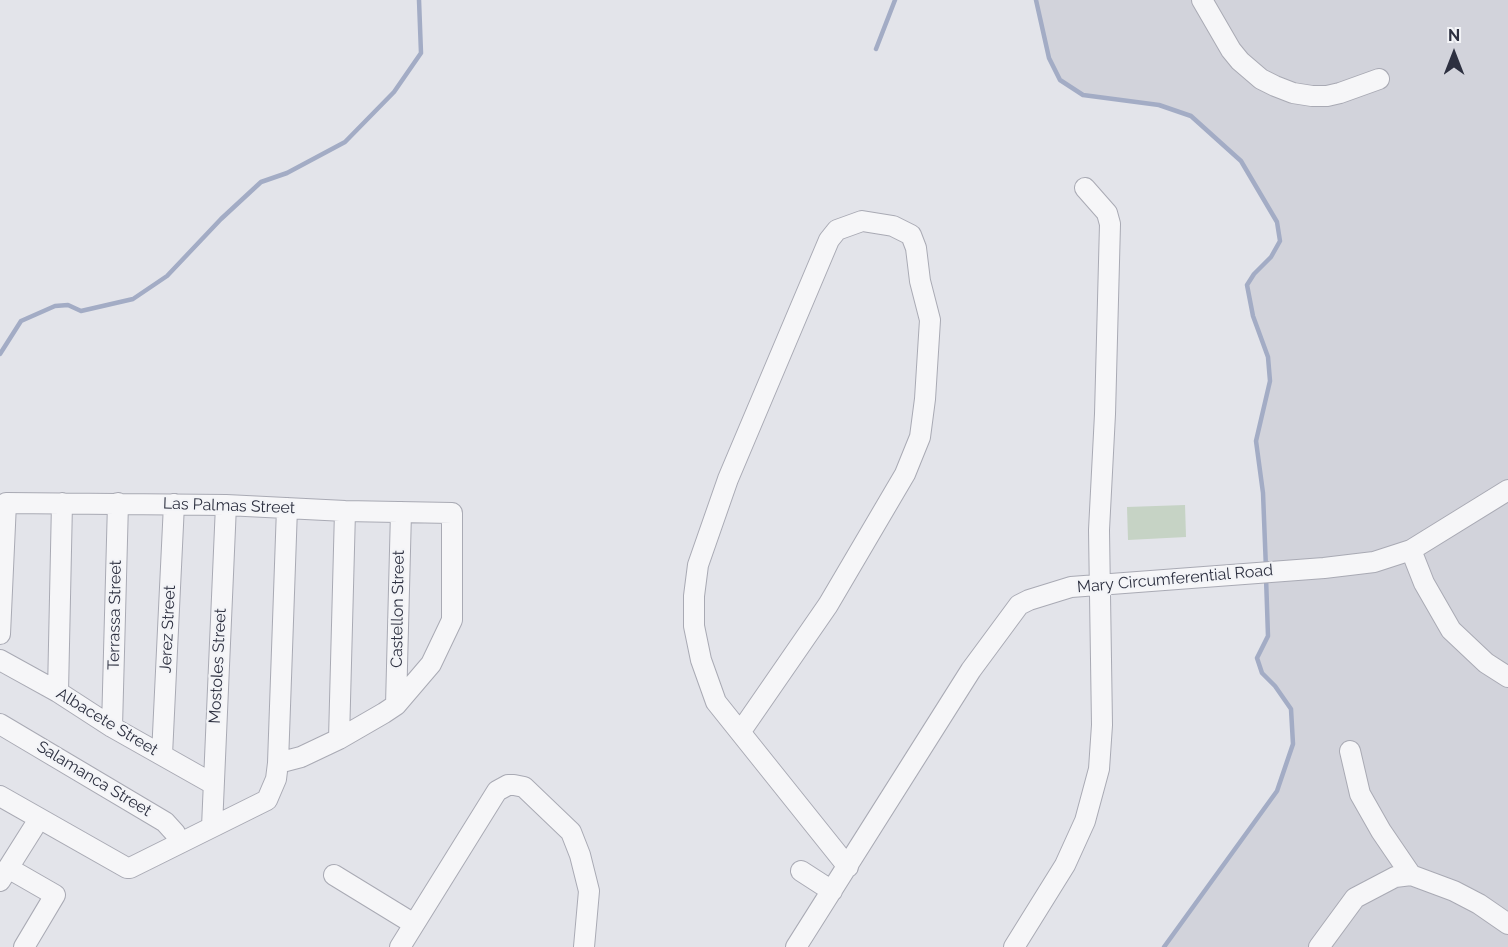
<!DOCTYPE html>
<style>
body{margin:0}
#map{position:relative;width:1508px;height:947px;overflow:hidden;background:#e3e4ea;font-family:Raleway,sans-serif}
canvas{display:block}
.north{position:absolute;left:1424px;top:24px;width:60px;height:60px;-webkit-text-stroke:4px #f3f4f7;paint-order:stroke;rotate:0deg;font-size:16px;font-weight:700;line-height:24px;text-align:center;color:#2d3040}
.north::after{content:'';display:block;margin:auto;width:21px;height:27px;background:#2d3040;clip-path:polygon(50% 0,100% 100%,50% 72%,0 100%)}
</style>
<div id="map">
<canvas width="1508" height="947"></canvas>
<div class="north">N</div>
</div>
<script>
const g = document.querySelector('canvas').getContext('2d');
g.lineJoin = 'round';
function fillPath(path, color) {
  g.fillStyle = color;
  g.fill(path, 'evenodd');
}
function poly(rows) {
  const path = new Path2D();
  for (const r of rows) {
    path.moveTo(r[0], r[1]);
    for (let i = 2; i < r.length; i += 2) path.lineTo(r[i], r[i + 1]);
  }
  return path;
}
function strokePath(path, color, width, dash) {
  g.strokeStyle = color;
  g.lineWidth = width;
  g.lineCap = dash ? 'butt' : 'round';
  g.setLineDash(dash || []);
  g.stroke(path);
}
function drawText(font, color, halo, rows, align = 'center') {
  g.font = font + ' Raleway,sans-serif';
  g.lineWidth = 4.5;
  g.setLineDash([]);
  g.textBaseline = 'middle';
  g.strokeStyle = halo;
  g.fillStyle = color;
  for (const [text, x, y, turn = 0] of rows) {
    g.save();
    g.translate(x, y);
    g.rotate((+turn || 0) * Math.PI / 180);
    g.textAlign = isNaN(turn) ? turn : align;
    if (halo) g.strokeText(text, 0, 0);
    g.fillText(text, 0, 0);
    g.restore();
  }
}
fillPath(poly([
 [1036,0,1508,0,1508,947,1164,947,1277,791,1293,744,1291,709,1275,686,1262,673,1257,658,1268,636,1263,493,1256,441,1270,381,1268,357,1253,316,1247,285,1254,274,1271,257,1280,241,1277,222,1241,161,1191,116,1159,105,1083,95,1060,80,1049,58]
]), '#d2d3db');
fillPath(poly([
 [1185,505,1186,537,1128,540,1127,507]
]), '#c6d3c5');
strokePath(poly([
 [1036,0,1049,58,1060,80,1083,95,1159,105,1191,116,1241,161,1277,222,1280,241,1271,257,1254,274,1247,285,1253,316,1268,357,1270,381,1256,441,1263,493,1266,569],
 [876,49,895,0],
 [0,354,21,321,55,306,68,305,81,311,133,299,167,276,221,219,261,182,287,173,345,142,394,92,421,53,419,0],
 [1164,947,1277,791,1293,744,1291,709,1275,686,1262,673,1257,658,1268,636,1266,577]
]), '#a3acc5', 4.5);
const minor = poly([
 [1202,0,1231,50,1240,61,1261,79,1275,86,1293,93,1312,96,1327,96,1340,93,1379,79],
 [1411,550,1424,583,1451,630,1486,663,1508,677],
 [0,634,6,503,226,505,345,511,452,513,452,620,431,664,396,705,384,713,339,739,301,757,278,763],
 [0,660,58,692,112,727,213,784],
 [58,692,62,503],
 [396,705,401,512],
 [0,724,165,822,175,833,179,843],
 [112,727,118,503],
 [741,731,828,605,905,474,920,437,925,399,930,320,920,281,916,248,911,235,893,226,862,221,837,230,829,240,728,479,698,565,694,596,694,626,701,660,716,702,848,867],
 [339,739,345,511],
 [1350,751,1360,794,1381,831,1411,875],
 [162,755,174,504],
 [0,796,127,868,130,868,267,800,276,779,278,763,287,508],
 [212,827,226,505],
 [8,868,55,895,24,947],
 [801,871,832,891],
 [334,875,414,924],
 [0,881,39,819],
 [400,947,497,791,508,785,514,785,524,787,571,832,580,855,589,891,584,947],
 [796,947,971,670,1019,605,1029,600,1071,587,1324,568,1374,562,1411,550,1508,490],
 [1014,947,1065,865,1085,821,1099,769,1102,725,1099,530,1105,414,1110,224,1107,213,1085,188],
 [1319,947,1355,898,1395,877,1411,875,1454,891,1479,904,1508,924]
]);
strokePath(minor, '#a9aab4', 22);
strokePath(minor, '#f6f6f8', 20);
drawText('16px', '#2d3040', '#f3f4f7', [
 ["Las Palmas Street",229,506,2],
 ["Mary Circumferential Road",1175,579,-5],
 ["Castellon Street",398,609,-89],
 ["Terrassa Street",115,615,-89],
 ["Jerez Street",168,629,-87],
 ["Mostoles Street",218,666,-87],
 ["Albacete Street",107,722,31],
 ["Salamanca Street",94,779,31]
]);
</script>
